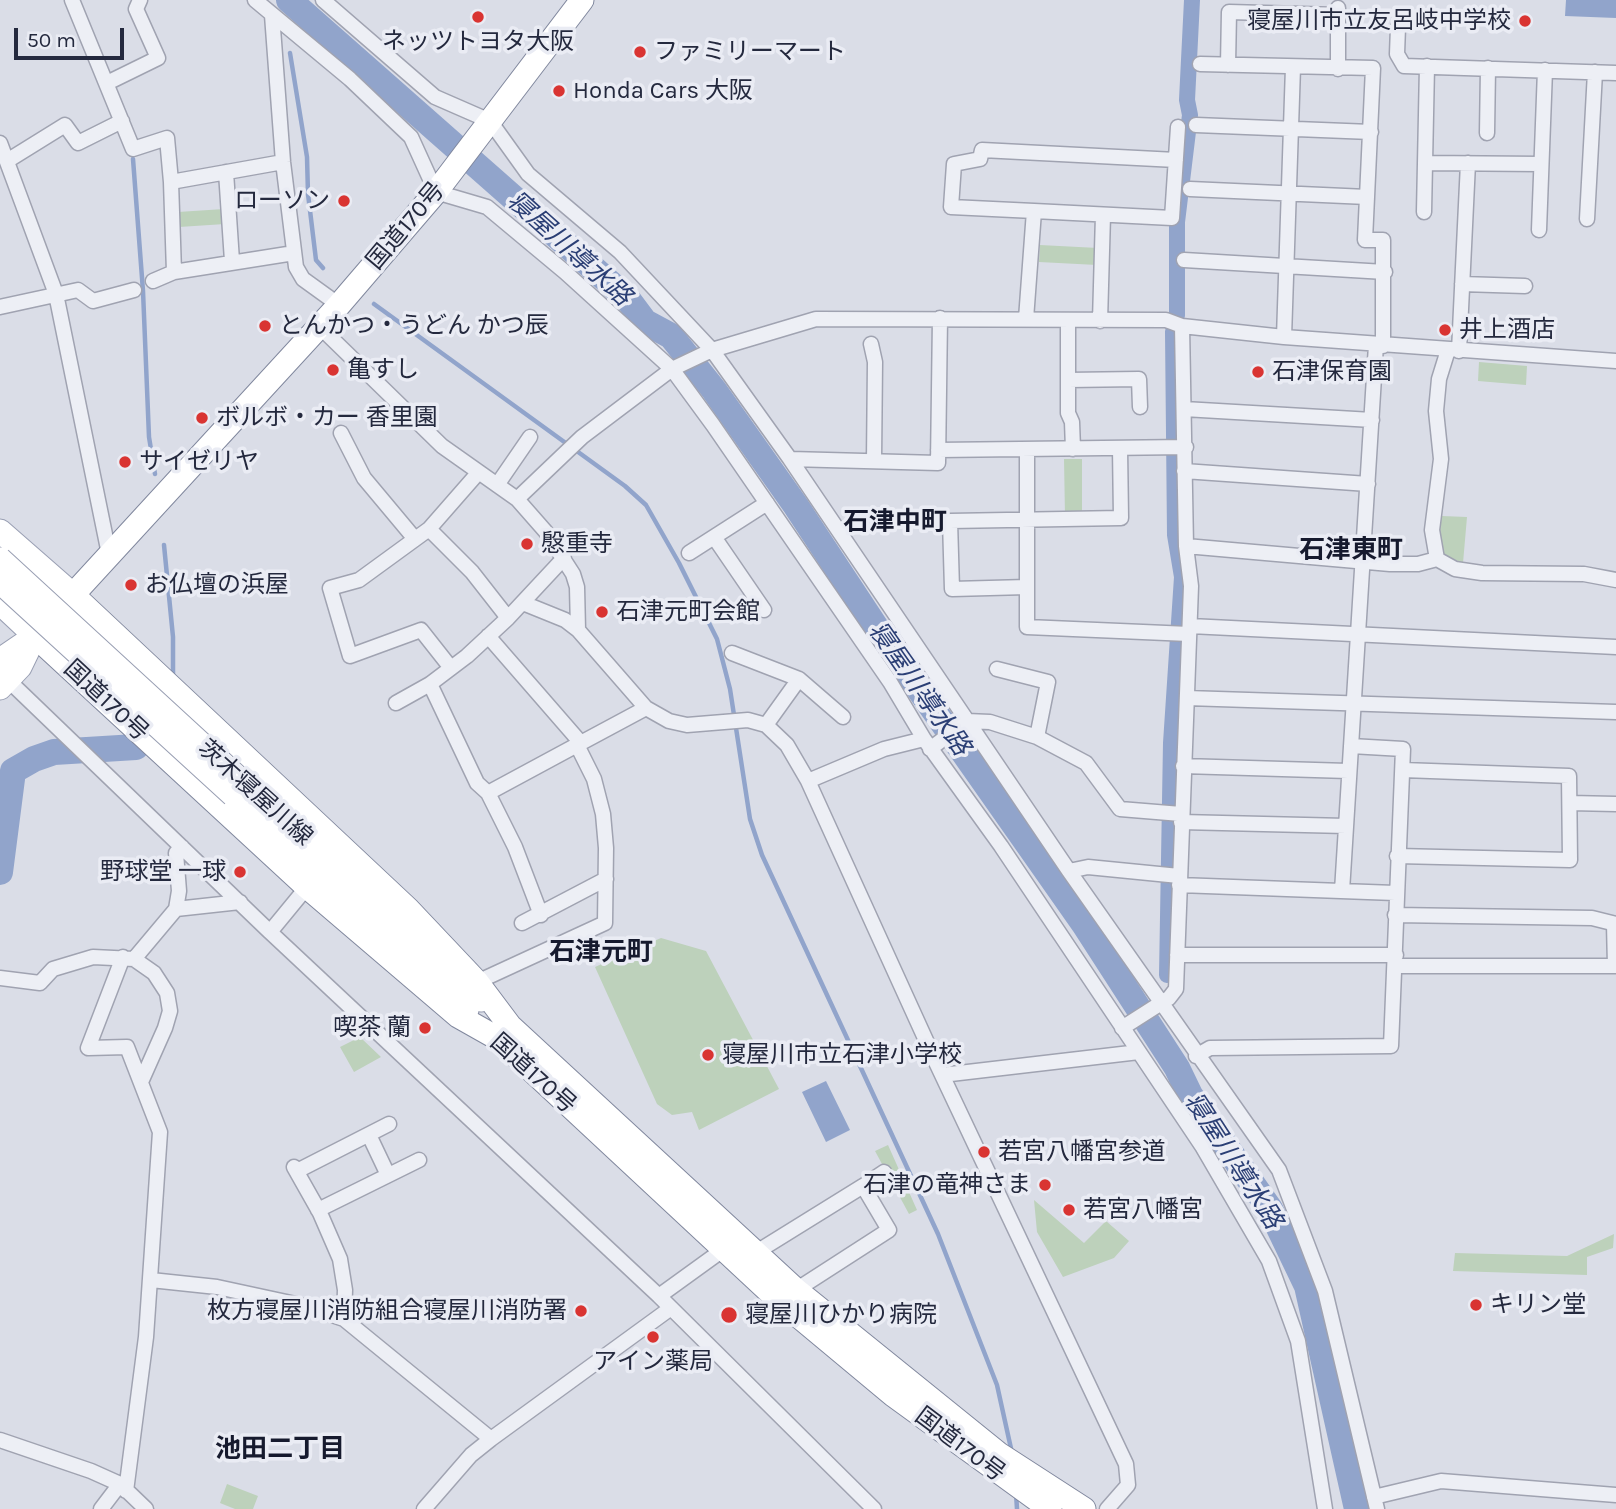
<!DOCTYPE html>
<meta charset="utf-8">
<style>
body{margin:0}
#map{position:relative;width:1616px;height:1509px;overflow:hidden;background:#dadde7;font-family:Karla,sans-serif}
canvas{display:block}
.scale{position:absolute;left:14px;top:28px;width:110px;height:32px;box-sizing:border-box;border:4px solid #24293e;border-top:0;padding-left:9px;font-size:21px;line-height:24px;white-space:nowrap;color:#24293e;-webkit-text-stroke:5px #eaecf4;paint-order:stroke}
</style>
<div id="map">
<canvas width="1616" height="1509"></canvas>
<div class="scale">50 m</div>
</div>
<script>
const g = document.querySelector('canvas').getContext('2d');
g.lineJoin = 'round';
function fillPath(path, color) {
  g.fillStyle = color;
  g.fill(path, 'evenodd');
}
function poly(rows) {
  const path = new Path2D();
  for (const r of rows) {
    path.moveTo(r[0], r[1]);
    for (let i = 2; i < r.length; i += 2) path.lineTo(r[i], r[i + 1]);
  }
  return path;
}
function strokePath(path, color, width, dash) {
  g.strokeStyle = color;
  g.lineWidth = width;
  g.lineCap = dash ? 'butt' : 'round';
  g.setLineDash(dash || []);
  g.stroke(path);
}
function drawText(font, color, halo, rows, align = 'center') {
  g.font = font + ' Karla,"Noto Sans JP",sans-serif';
  g.lineWidth = 7;
  g.setLineDash([]);
  g.textBaseline = 'middle';
  g.strokeStyle = halo;
  g.fillStyle = color;
  for (const [text, x, y, turn = 0] of rows) {
    g.save();
    g.translate(x, y);
    g.rotate((+turn || 0) * Math.PI / 180);
    g.textAlign = isNaN(turn) ? turn : align;
    if (halo) g.strokeText(text, 0, 0);
    g.fillText(text, 0, 0);
    g.restore();
  }
}
fillPath(poly([
 [224,209,225,224,179,227,178,212],
 [1040,245,1098,248,1097,265,1039,262],
 [1479,362,1527,366,1526,385,1478,381],
 [1064,459,1082,459,1082,516,1065,516],
 [1442,516,1467,517,1463,563,1443,555,1436,535],
 [661,938,706,951,779,1089,699,1130,692,1112,672,1115,657,1104,595,967],
 [360,1037,381,1057,354,1072,340,1047],
 [888,1145,917,1210,909,1214,875,1151],
 [1034,1200,1084,1243,1106,1221,1129,1241,1114,1258,1063,1277,1037,1232],
 [1614,1234,1613,1248,1587,1257,1587,1275,1453,1271,1455,1253,1567,1256],
 [227,1484,258,1496,253,1509,235,1509,220,1503]
]), '#bdd1bb');
fillPath(poly([
 [1566,0,1616,0,1616,18,1565,16],
 [826,1081,850,1130,826,1142,802,1092]
]), '#91a4cb');
strokePath(poly([
 [290,53,307,157,308,194,316,260,323,268],
 [133,159,143,291,149,437,155,474],
 [374,304,625,486,646,505,679,563,717,639,730,689,750,819,762,855,938,1234,997,1385,1012,1453],
 [164,545,173,637,173,677],
 [1016,1493,1017,1509]
]), '#91a4cb', 4.5);
strokePath(poly([
 [1167,975,1171,743,1182,577,1175,535,1173,332,1177,315,1177,222,1190,115,1187,100,1192,0]
]), '#91a4cb', 16);
strokePath(poly([
 [289,0,627,298,645,322,671,336,714,390,796,506,879,632,1084,924,1177,1068,1190,1095,1270,1209,1307,1286,1357,1509],
 [0,872,13,771,34,759,54,752,136,747]
]), '#91a4cb', 26);
const minor = poly([
 [72,0,133,149,167,138,171,182,283,162],
 [255,0,350,79,411,137,436,192,487,207,565,272,672,369,713,425,890,682,924,739,1001,846,1202,1146,1269,1261,1298,1341,1325,1509],
 [323,0,435,97,490,121,528,174,620,252,712,350,790,459,1069,871,1279,1170,1325,1291,1377,1509],
 [272,15,283,162,296,267,303,279,339,305],
 [1398,27,1397,54,1404,66,1616,73],
 [1200,64,1373,68,1365,240,1383,240,1383,346],
 [1228,65,1229,12,1338,15],
 [1338,69,1338,8],
 [107,83,158,58,136,9,140,0],
 [1196,125,1371,132],
 [1487,133,1488,68],
 [0,143,56,294,109,554],
 [7,161,65,125,78,143,122,121],
 [1425,163,1541,164],
 [226,172,232,261],
 [171,182,174,272],
 [1190,189,1367,197],
 [1034,211,951,207,954,164,980,159,982,150,1176,160],
 [1424,212,1427,66],
 [1587,219,1595,72],
 [1539,230,1545,70],
 [1184,260,1385,272],
 [153,281,174,272,294,253],
 [1462,284,1525,286],
 [0,307,78,290,93,301,134,290],
 [1026,319,1034,211,1172,218,1178,127],
 [1068,320,1068,413,1072,422,1073,449],
 [1100,321,1103,215],
 [320,327,442,446,517,499,546,532,573,574,577,587,578,630,646,708,669,721,687,725,748,720,766,725,787,745,808,781,884,749,924,739],
 [1284,337,1293,67],
 [871,344,875,362,874,460],
 [1459,351,1468,163],
 [1068,380,1139,379,1140,407],
 [1184,409,1372,420],
 [341,433,364,478,415,539],
 [1027,449,1027,627,1189,634],
 [938,450,1186,447],
 [790,459,938,463,940,318],
 [1184,471,1368,484],
 [497,485,530,437],
 [517,499,582,437,672,369,712,350,816,319,1166,320,1182,326,1284,337,1616,361],
 [429,529,472,572,508,618],
 [714,537,764,610],
 [1186,546,1390,564,1418,564,1437,559,1455,569,1482,573,1584,574,1616,580],
 [689,553,767,503],
 [1437,559,1432,530,1441,459,1436,411,1439,379,1448,350],
 [1027,587,952,589,950,521,1121,518,1120,448],
 [523,603,565,620,578,630],
 [1190,626,1616,647],
 [488,636,581,743],
 [732,653,799,679,843,717],
 [451,668,421,630,350,656,330,588,359,580,429,529,478,473],
 [997,669,1048,682,1037,737],
 [8,680,270,932,307,887],
 [430,684,477,783,488,793,515,847,541,915],
 [1187,698,1616,712],
 [396,703,430,684,467,656,508,618,564,558],
 [766,725,799,679],
 [930,749,967,721,990,722,1037,737,1086,763,1120,809,1181,814],
 [1183,766,1348,771],
 [808,781,934,1058,1126,1464,1128,1485,1107,1509],
 [488,793,577,745],
 [1570,803,1616,804],
 [1181,822,1346,826],
 [1397,856,1570,860,1569,776,1403,770],
 [1069,871,1088,867,1179,876],
 [1179,885,1395,893],
 [1342,891,1376,345],
 [176,909,179,891,176,853,182,847],
 [1395,915,1592,918,1616,924],
 [522,923,606,879],
 [270,932,659,1296,874,1509],
 [1177,955,1396,955],
 [123,957,88,1048,127,1047,160,1132,146,1337,126,1491],
 [134,959,176,909,240,902],
 [1395,966,1615,966,1614,924],
 [0,978,40,983,53,969,93,957,134,959,154,973,167,993,170,1011,165,1028,141,1082],
 [477,982,605,923,606,848,603,814,594,779,577,745,646,708],
 [1122,1028,1169,998,1176,989,1191,586,1186,546,1182,326],
 [1196,1056,1210,1048,1391,1046,1403,749,1351,746],
 [942,1075,1139,1052],
 [369,1135,388,1175],
 [294,1167,320,1213,340,1259,345,1290,344,1319],
 [297,1171,389,1124],
 [863,1186,884,1172],
 [318,1210,419,1160],
 [755,1253,863,1186,889,1230,796,1290],
 [151,1280,217,1287,305,1306,344,1319,491,1439],
 [659,1296,724,1249],
 [0,1440,91,1471,120,1484,146,1509],
 [1374,1497,1441,1481,1616,1495],
 [101,1509,120,1484],
 [424,1509,471,1455,491,1439,671,1308]
]);
const primary = poly([
 [0,531,72,594],
 [0,603,35,636],
 [0,660,35,636],
 [0,688,20,667,35,636],
 [246,785,481,1000],
 [233,795,467,1010]
]);
const trunk = poly([
 [582,0,436,192,339,305,35,636,307,887,458,1016,497,1038,773,1295,893,1395,1050,1509],
 [72,594,408,909,477,982,510,1026,796,1290,999,1454,1084,1509]
]);
strokePath(minor, '#a0a3b1', 17);
strokePath(primary, '#999fb3', 25);
strokePath(trunk, '#81889e', 25);
strokePath(minor, '#edeff5', 14);
strokePath(primary, '#fff', 23);
strokePath(trunk, '#fff', 23);
const primaryBridge = poly([
 [0,559,246,785],
 [0,582,233,795]
]);
strokePath(primaryBridge, '#999fb3', 25, []);
strokePath(primaryBridge, '#fff', 23);
for (const [x, y, r, color] of [
 [478,17,7,"#d93432"],
 [1525,21,7,"#d93432"],
 [640,52,7,"#d93432"],
 [559,91,7,"#d93432"],
 [344,201,7,"#d93432"],
 [265,326,7,"#d93432"],
 [1445,330,7,"#d93432"],
 [333,370,7,"#d93432"],
 [1258,372,7,"#d93432"],
 [202,418,7,"#d93432"],
 [125,462,7,"#d93432"],
 [527,544,7,"#d93432"],
 [131,585,7,"#d93432"],
 [602,612,7,"#d93432"],
 [240,872,7,"#d93432"],
 [425,1028,7,"#d93432"],
 [708,1055,7,"#d93432"],
 [984,1152,7,"#d93432"],
 [1045,1185,7,"#d93432"],
 [1069,1210,7,"#d93432"],
 [1476,1305,7,"#d93432"],
 [581,1311,7,"#d93432"],
 [729,1315,9,"#d93432"],
 [653,1337,7,"#d93432"]
]) {
  const dot = new Path2D();
  dot.arc(x, y, r, 0, 2 * Math.PI);
  g.fillStyle = color;
  g.fill(dot);
  strokePath(dot, '#eaecf4', 2.5);
}
drawText('24px', '#24293e', '#eaecf4', [
 ["寝屋川市立友呂岐中学校",1511,21,"right"],
 ["ネッツトヨタ大阪",478,42,"center"],
 ["ファミリーマート",654,52],
 ["Honda Cars 大阪",573,91],
 ["ローソン",330,201,"right"],
 ["とんかつ・うどん かつ辰",279,326],
 ["井上酒店",1459,330],
 ["亀すし",347,370],
 ["石津保育園",1272,372],
 ["ボルボ・カー 香里園",216,418],
 ["サイゼリヤ",139,462],
 ["慇重寺",541,544],
 ["お仏壇の浜屋",145,585],
 ["石津元町会館",616,612],
 ["野球堂 一球",226,872,"right"],
 ["喫茶 蘭",411,1028,"right"],
 ["寝屋川市立石津小学校",722,1055],
 ["若宮八幡宮参道",998,1152],
 ["石津の竜神さま",1031,1185,"right"],
 ["若宮八幡宮",1083,1210],
 ["キリン堂",1490,1305],
 ["枚方寝屋川消防組合寝屋川消防署",567,1311,"right"],
 ["寝屋川ひかり病院",745,1315],
 ["アイン薬局",653,1362,"center"]
], 'left');
drawText('24px', '#24293e', '#eaecf4', [
 ["国道170号",406,226,-50],
 ["国道170号",106,701,43],
 ["茨木寝屋川線",255,793,42],
 ["国道170号",533,1074,42],
 ["国道170号",960,1445,37]
]);
drawText('italic 26px', '#2b3f75', '#eaecf4', [
 ["寝屋川導水路",569,249,42],
 ["寝屋川導水路",919,689,55],
 ["寝屋川導水路",1233,1161,57]
]);
drawText('bold 26px', '#161a2e', '#eaecf4', [
 ["石津中町",895,523],
 ["石津東町",1351,551],
 ["石津元町",601,953],
 ["池田二丁目",280,1450]
]);
</script>
